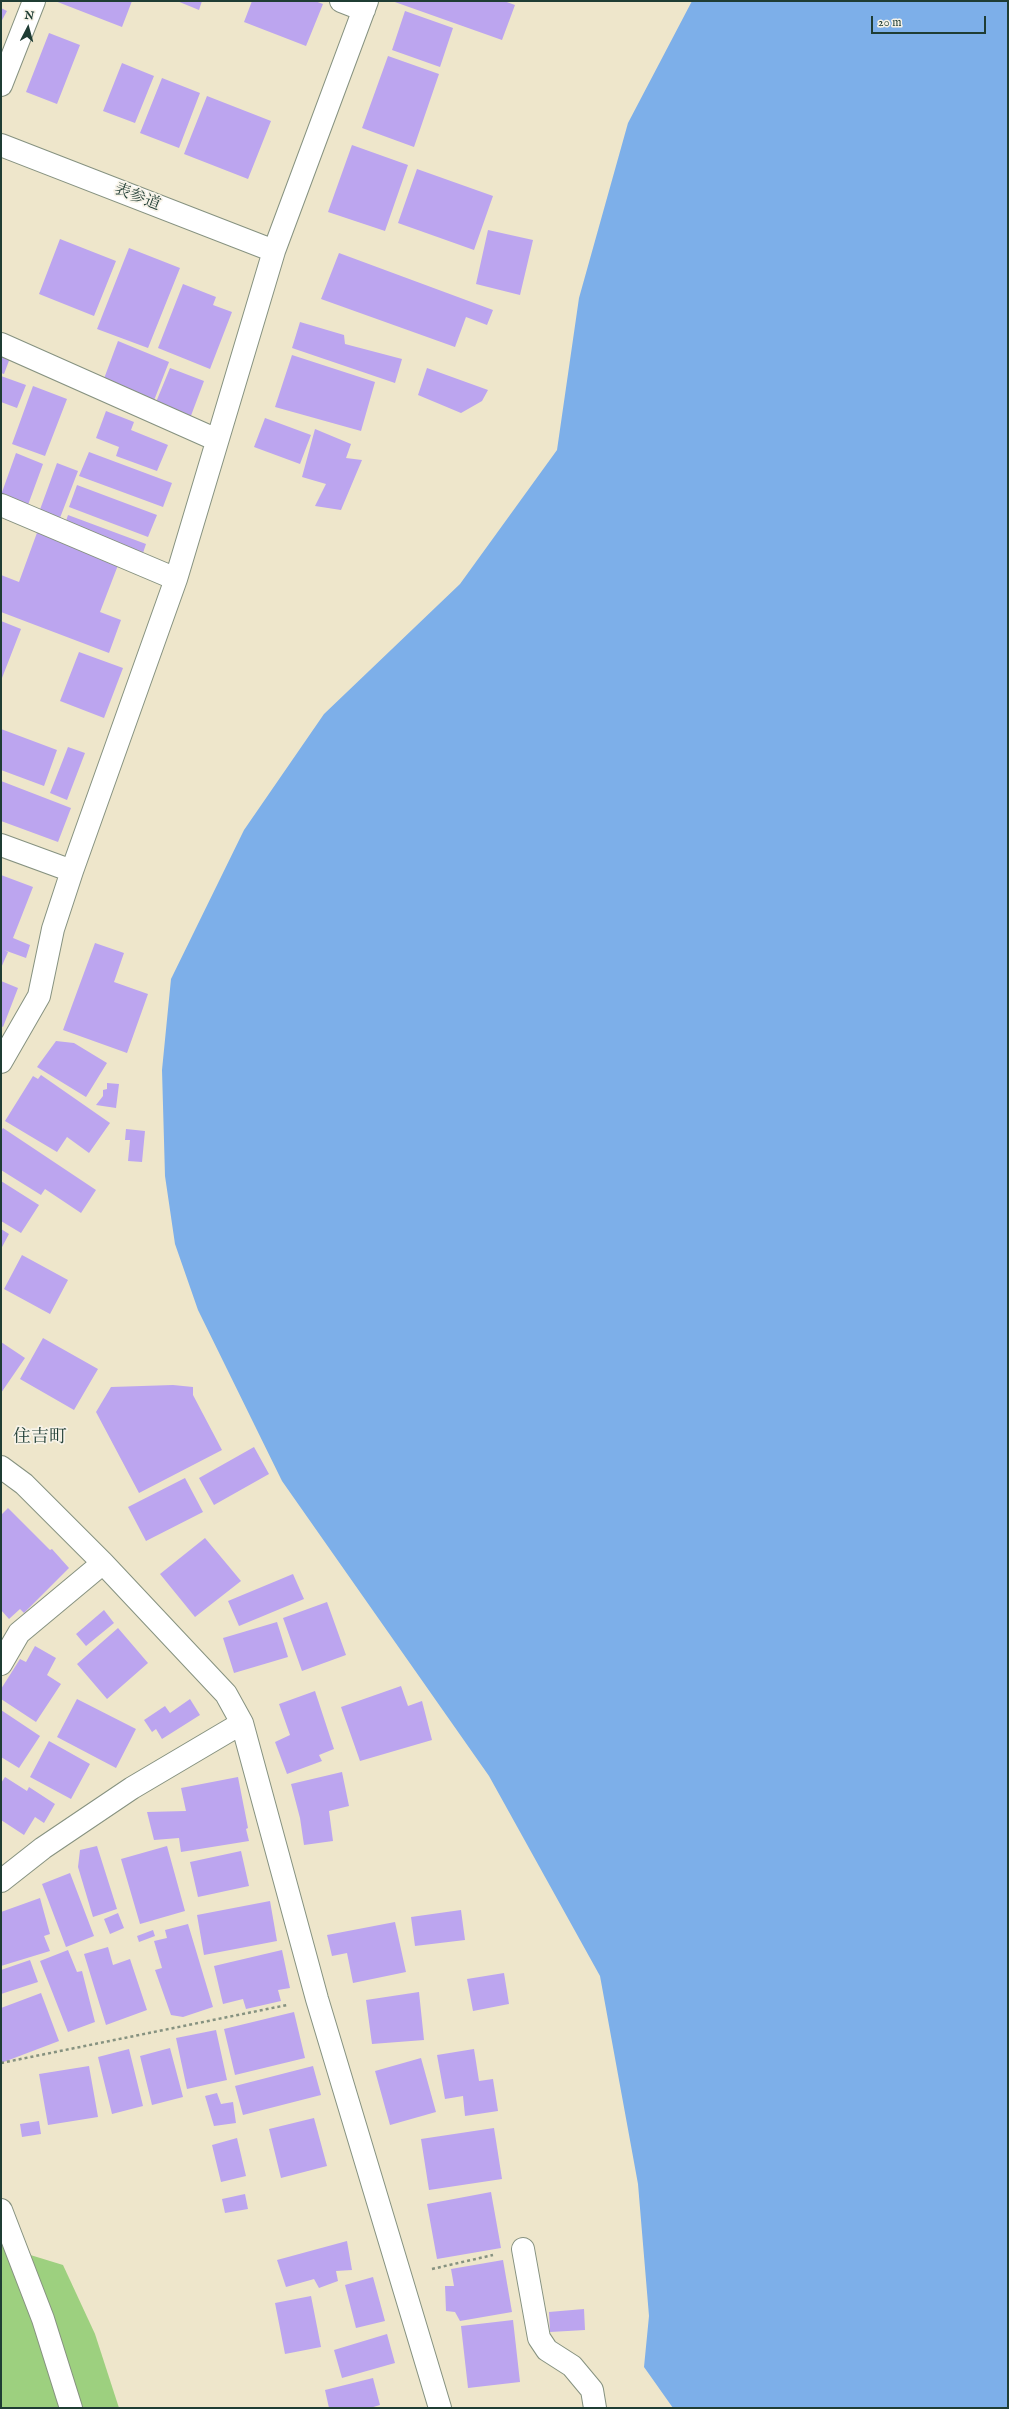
<!DOCTYPE html>
<meta charset="utf-8">
<style>
body{margin:0}
#map{position:relative;width:1009px;height:2409px;overflow:hidden;background:#eee6cb;font-family:"IM FELL English",serif}
canvas{display:block}
.frame{position:absolute;inset:0;border:2px solid #1f3d34;pointer-events:none}
.north{position:absolute;left:8px;top:8px;width:40px;height:40px;-webkit-text-stroke:3px #f7f3e8;paint-order:stroke;rotate:6deg;font-size:11px;font-weight:700;line-height:16px;text-align:center;color:#1f3d34}
.north::after{content:'';display:block;margin:auto;width:14px;height:18px;background:#1f3d34;clip-path:polygon(50% 0,100% 100%,50% 72%,0 100%)}
.scale{position:absolute;left:871px;top:16px;width:115px;height:18px;box-sizing:border-box;border:2px solid #1f3d34;border-top:0;padding-left:5px;font-size:12px;line-height:14px;white-space:nowrap;color:#1f3d34;-webkit-text-stroke:3px #f7f3e8;paint-order:stroke}
</style>
<div id="map">
<canvas width="1009" height="2409"></canvas>
<div class="frame"></div>
<div class="north">N</div>
<div class="scale">20 m</div>
</div>
<script>
const g = document.querySelector('canvas').getContext('2d');
g.lineJoin = 'round';
function fillPath(path, color) {
  g.fillStyle = color;
  g.fill(path, 'evenodd');
}
function poly(rows) {
  const path = new Path2D();
  for (const r of rows) {
    path.moveTo(r[0], r[1]);
    for (let i = 2; i < r.length; i += 2) path.lineTo(r[i], r[i + 1]);
  }
  return path;
}
function strokePath(path, color, width, dash) {
  g.strokeStyle = color;
  g.lineWidth = width;
  g.lineCap = dash ? 'butt' : 'round';
  g.setLineDash(dash || []);
  g.stroke(path);
}
function drawText(font, color, halo, rows, align = 'center') {
  g.font = font + ' "IM FELL English","Noto Serif JP",serif';
  g.lineWidth = 3.5;
  g.setLineDash([]);
  g.textBaseline = 'middle';
  g.strokeStyle = halo;
  g.fillStyle = color;
  for (const [text, x, y, turn = 0] of rows) {
    g.save();
    g.translate(x, y);
    g.rotate((+turn || 0) * Math.PI / 180);
    g.textAlign = isNaN(turn) ? turn : align;
    if (halo) g.strokeText(text, 0, 0);
    g.fillText(text, 0, 0);
    g.restore();
  }
}
fillPath(poly([
 [1,2246,63,2265,95,2334,119,2408,1,2408]
]), '#9dd07f');
fillPath(poly([
 [692,1,1008,1,1008,2408,673,2408,644,2367,649,2316,638,2184,600,1976,489,1776,282,1481,198,1310,175,1244,165,1176,162,1070,171,979,244,830,324,714,460,584,557,450,579,298,628,123]
]), '#7dafe9');
fillPath(poly([
 [55,1,132,1,122,27],
 [177,1,202,1,199,10],
 [252,1,315,1,323,4,306,46,244,22],
 [392,1,504,1,515,5,502,40],
 [1,8,7,11,1,22],
 [405,11,453,28,440,67,392,50],
 [49,33,80,45,57,104,26,92],
 [388,56,439,74,414,147,362,128],
 [122,63,154,76,135,123,103,111],
 [162,78,200,93,179,148,140,133],
 [207,96,271,121,248,179,184,154],
 [352,145,408,165,385,231,328,212],
 [417,169,493,196,474,250,398,223],
 [488,230,533,240,520,295,476,284],
 [60,239,116,261,94,316,39,294],
 [129,248,180,268,148,348,97,329],
 [339,253,493,310,487,325,466,317,455,347,321,299],
 [183,284,216,297,213,305,232,312,210,369,158,348],
 [300,322,344,335,345,344,402,359,395,383,292,348],
 [118,341,169,362,153,403,102,384],
 [1,355,10,358,4,374,1,373],
 [292,355,375,382,361,431,275,407],
 [170,368,204,381,189,421,154,407],
 [427,368,488,390,482,401,461,413,418,395],
 [1,376,26,385,17,408,1,402],
 [33,386,67,399,45,456,12,444],
 [106,411,134,422,131,430,168,445,157,471,116,456,119,447,96,438],
 [265,418,311,435,300,464,254,447],
 [315,429,351,444,346,458,362,460,341,510,315,506,326,484,302,477],
 [89,452,172,483,163,507,79,476],
 [16,453,43,464,28,505,1,495],
 [57,463,78,471,58,523,38,515],
 [77,485,157,515,148,537,69,507],
 [68,515,146,544,143,553,65,524],
 [38,530,120,560,100,612,121,620,109,653,1,612,1,575,19,582],
 [1,621,21,629,2,678,1,678],
 [79,652,123,668,104,718,60,701],
 [1,729,57,750,44,786,1,770],
 [68,747,85,753,67,800,50,793],
 [1,781,71,808,58,842,1,821],
 [1,875,33,887,13,938,30,945,26,958,4,950,8,952,1,968],
 [95,943,124,953,114,982,148,994,127,1053,63,1030],
 [1,981,18,988,3,1027,1,1026],
 [56,1041,74,1043,107,1063,86,1097,37,1067],
 [41,1075,110,1123,89,1153,67,1137,57,1152,5,1121,33,1076,38,1079],
 [107,1083,119,1084,116,1108,96,1105,103,1096,103,1090,107,1089],
 [3,1128,96,1190,81,1213,45,1189,41,1195,1,1170,1,1131],
 [126,1129,145,1131,142,1162,128,1161,130,1140,125,1140],
 [1,1181,39,1205,21,1233,1,1221],
 [1,1229,9,1234,1,1249],
 [22,1255,68,1280,50,1314,4,1289],
 [43,1338,98,1369,74,1410,20,1379],
 [1,1342,25,1358,1,1393],
 [173,1385,193,1387,193,1395,222,1450,139,1493,96,1412,111,1387],
 [254,1447,269,1474,214,1505,199,1478],
 [185,1478,203,1512,146,1541,128,1507],
 [8,1508,50,1550,52,1549,69,1568,24,1613,20,1609,9,1619,1,1610,1,1515],
 [205,1538,241,1581,195,1617,160,1574],
 [293,1574,304,1599,239,1626,228,1601],
 [327,1602,346,1655,302,1671,283,1618],
 [104,1610,114,1623,86,1646,76,1634],
 [277,1622,288,1657,234,1673,223,1638],
 [118,1628,148,1663,107,1699,77,1664],
 [35,1646,56,1658,47,1675,61,1684,36,1722,1,1699,1,1689,20,1659,26,1662],
 [401,1686,408,1706,422,1701,432,1740,360,1761,341,1707],
 [315,1691,334,1749,319,1755,322,1761,287,1774,275,1742,290,1735,279,1704],
 [77,1699,136,1729,116,1768,57,1737],
 [190,1699,200,1715,162,1739,156,1729,152,1732,144,1720,165,1706,170,1713],
 [1,1710,40,1736,19,1768,1,1757],
 [49,1741,90,1764,71,1799,30,1777],
 [342,1772,349,1806,329,1811,333,1841,304,1845,300,1818,291,1784],
 [5,1777,27,1791,29,1787,55,1804,44,1823,35,1817,24,1835,1,1820,1,1783],
 [238,1777,248,1828,246,1829,249,1841,181,1852,179,1838,154,1840,147,1812,186,1811,181,1788],
 [97,1846,117,1909,93,1917,78,1867,80,1850],
 [167,1846,185,1911,140,1924,121,1859],
 [241,1851,249,1886,198,1897,190,1862],
 [70,1873,94,1936,66,1947,42,1884],
 [40,1898,50,1934,44,1936,50,1951,1,1966,1,1912],
 [270,1901,277,1941,204,1955,197,1915],
 [461,1910,465,1940,415,1946,411,1917],
 [118,1913,124,1928,110,1934,104,1919],
 [395,1922,406,1972,353,1983,347,1953,332,1956,327,1935],
 [188,1924,213,2007,183,2017,171,2015,155,1970,162,1968,154,1941,167,1938,165,1930],
 [153,1930,155,1936,139,1942,137,1936],
 [108,1947,113,1965,130,1959,147,2010,106,2025,84,1954],
 [68,1950,77,1972,82,1971,95,2022,68,2032,40,1961],
 [282,1950,290,1988,278,1990,281,2001,246,2009,243,1999,223,2004,214,1966],
 [30,1960,38,1982,1,1994,1,1970],
 [504,1973,509,2004,473,2011,467,1979],
 [419,1992,424,2040,372,2044,366,2000],
 [41,1993,59,2041,1,2063,1,2008],
 [294,2012,305,2058,235,2075,224,2029],
 [216,2030,227,2080,187,2089,176,2038],
 [170,2048,183,2097,152,2105,140,2056],
 [129,2049,143,2106,112,2114,98,2057],
 [474,2049,479,2081,493,2079,498,2111,465,2116,463,2096,445,2099,437,2055],
 [421,2058,436,2112,390,2125,375,2071],
 [89,2066,98,2117,48,2125,39,2074],
 [313,2066,321,2095,243,2115,235,2086],
 [217,2093,221,2104,233,2102,236,2123,214,2126,205,2096],
 [314,2118,327,2166,281,2178,269,2129],
 [39,2121,41,2134,22,2137,20,2124],
 [494,2128,502,2179,429,2190,421,2139],
 [237,2138,246,2176,221,2182,212,2145],
 [491,2192,501,2248,437,2259,427,2204],
 [245,2194,248,2209,225,2213,222,2199],
 [347,2241,352,2270,336,2271,338,2281,319,2288,314,2279,286,2287,277,2260],
 [503,2260,512,2312,460,2321,455,2312,446,2311,445,2286,454,2286,451,2269],
 [373,2277,385,2321,356,2328,345,2285],
 [311,2296,321,2347,285,2354,275,2303],
 [584,2309,585,2330,550,2332,549,2312],
 [513,2320,520,2382,468,2388,461,2326],
 [387,2334,395,2363,342,2378,334,2350],
 [373,2378,380,2405,370,2408,329,2408,325,2390]
]), '#bca5ef');
const minor = poly([
 [341,1,364,10],
 [1,85,34,1],
 [1,145,274,251],
 [1,344,217,440],
 [1,505,176,579],
 [1,845,72,871],
 [1,1062,39,996,53,929,72,871,176,579,274,251,367,1],
 [1,1467,24,1484,103,1563,226,1694,242,1723,317,1999,440,2408],
 [1,1664,19,1633,103,1563],
 [1,1881,43,1848,132,1788,242,1723],
 [1,2210,43,2319,71,2408],
 [523,2249,539,2338,547,2350,572,2366,592,2390,595,2408]
]);
strokePath(minor, '#869280', 24);
strokePath(poly([
 [1,2063,287,2005],
 [432,2269,493,2255]
]), '#869280', 2.5, [3, 3]);
strokePath(minor, '#fff', 22);
drawText('16px', '#1f3d34', '#f7f3e8', [
 ["表参道",137,198,21]
]);
drawText('18px', '#1f3d34', '#f7f3e8', [
 ["住吉町",40,1438]
]);
</script>
